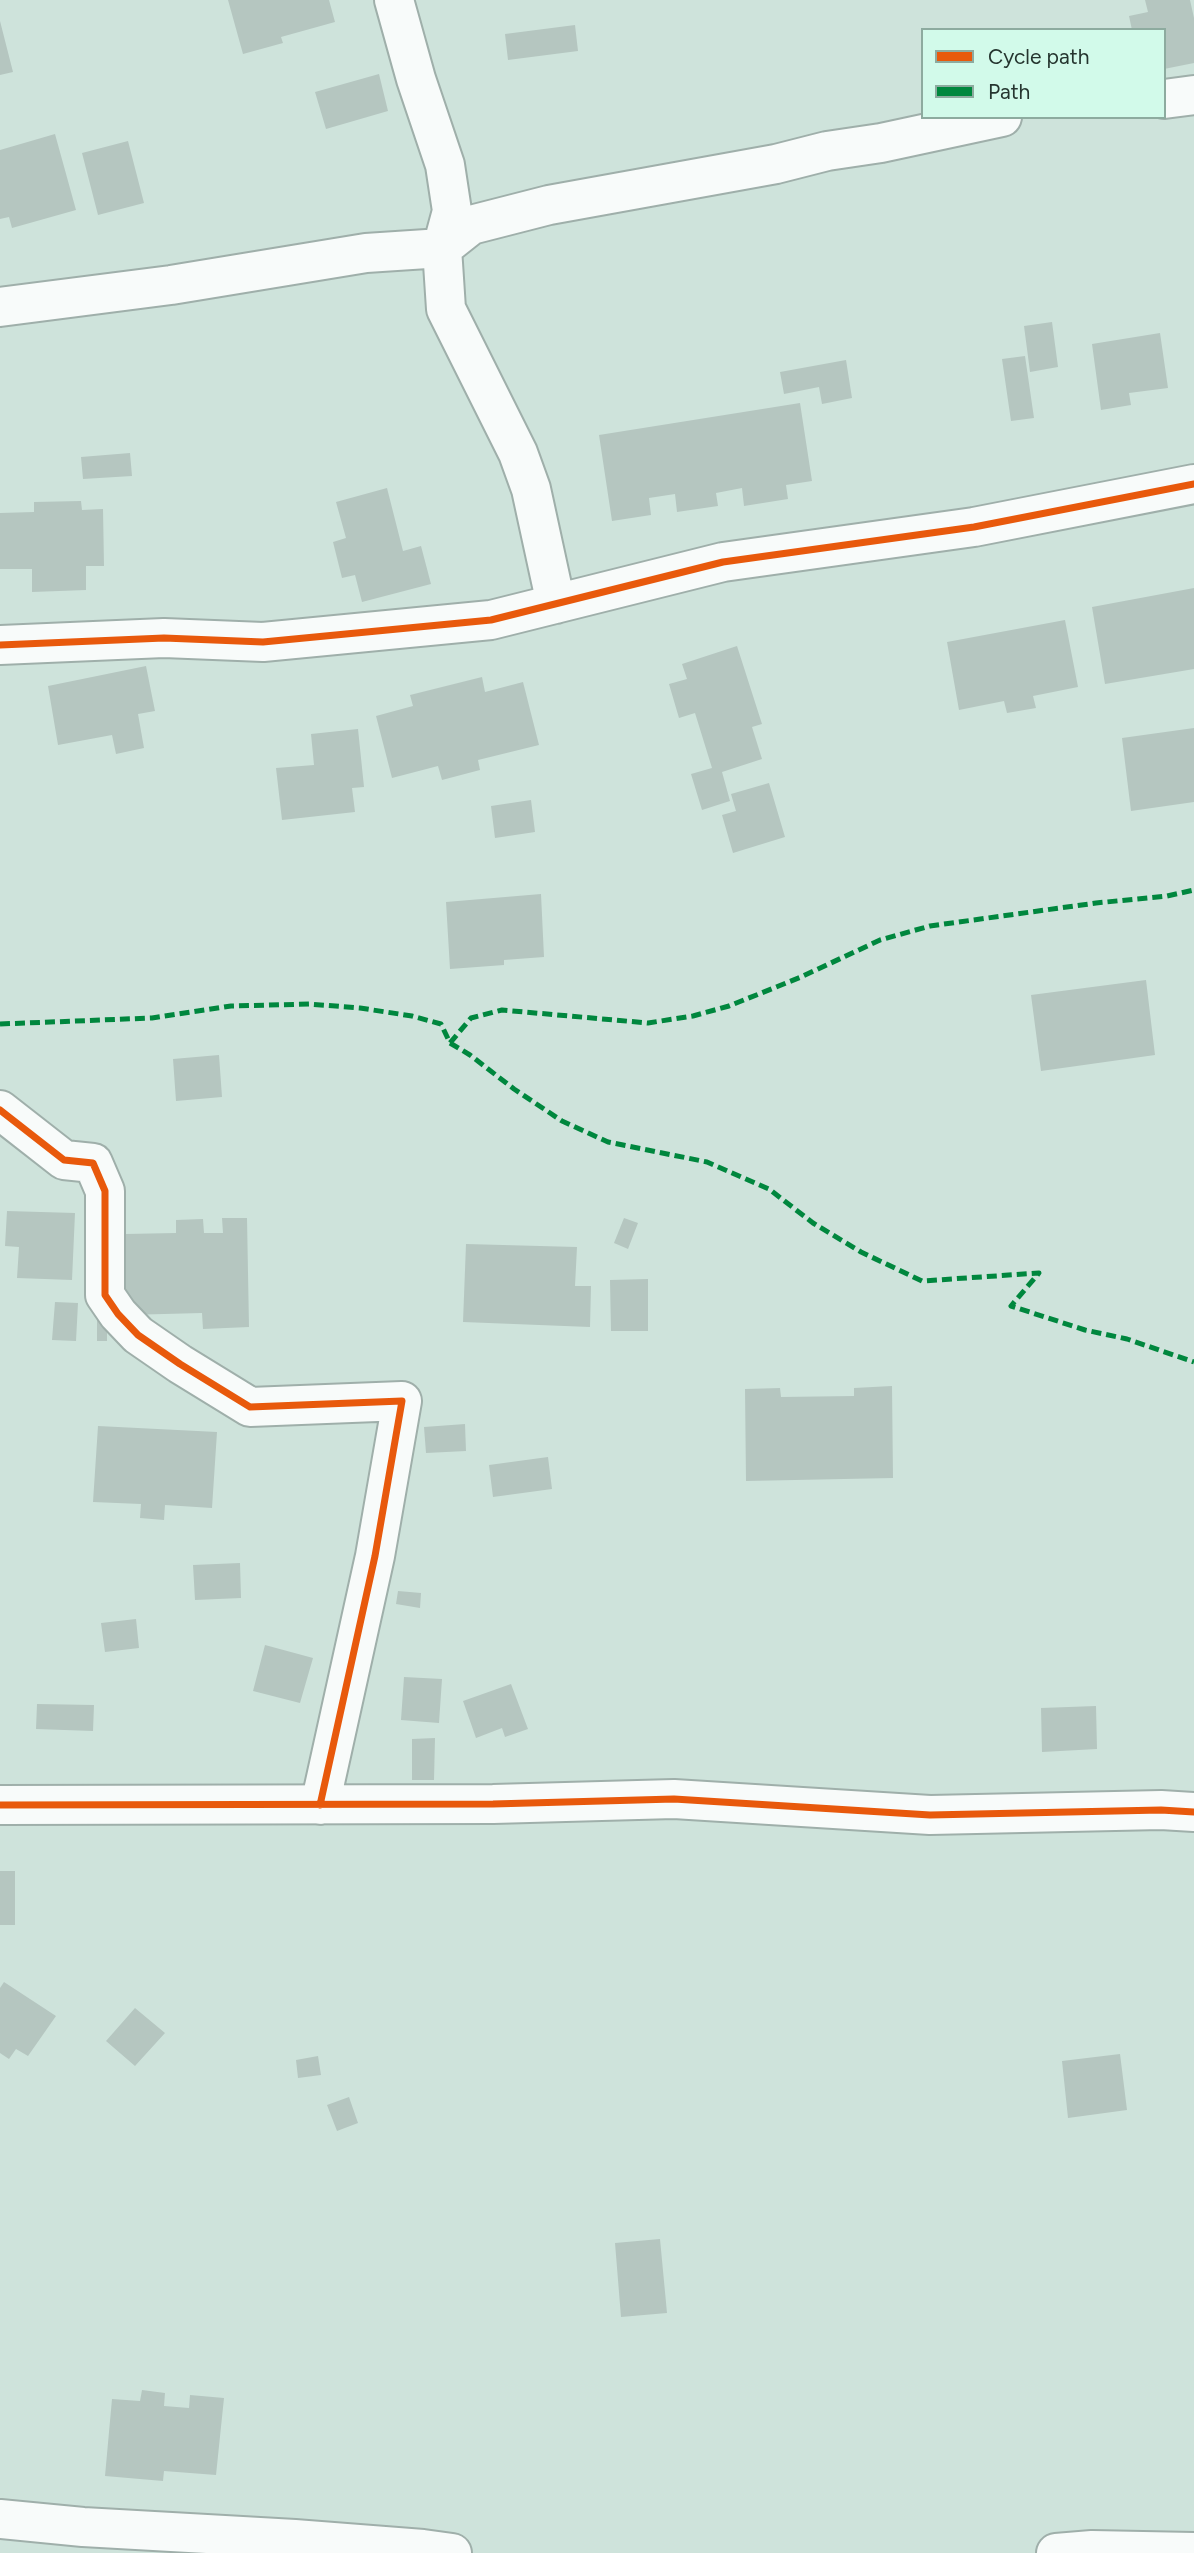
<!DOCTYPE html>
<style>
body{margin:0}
#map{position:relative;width:1194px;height:2553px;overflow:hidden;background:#cee3db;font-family:Figtree,sans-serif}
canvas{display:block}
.legend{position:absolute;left:921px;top:28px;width:245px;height:91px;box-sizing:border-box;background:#d2faea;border:2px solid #8dab9f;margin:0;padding:9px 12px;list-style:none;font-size:21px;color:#25352f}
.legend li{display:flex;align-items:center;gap:14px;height:35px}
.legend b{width:35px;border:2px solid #8dab9f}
</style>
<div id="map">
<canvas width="1194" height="2553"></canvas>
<ul class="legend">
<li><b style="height:9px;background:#e8590c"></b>Cycle path</li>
<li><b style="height:9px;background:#00873e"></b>Path</li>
</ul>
</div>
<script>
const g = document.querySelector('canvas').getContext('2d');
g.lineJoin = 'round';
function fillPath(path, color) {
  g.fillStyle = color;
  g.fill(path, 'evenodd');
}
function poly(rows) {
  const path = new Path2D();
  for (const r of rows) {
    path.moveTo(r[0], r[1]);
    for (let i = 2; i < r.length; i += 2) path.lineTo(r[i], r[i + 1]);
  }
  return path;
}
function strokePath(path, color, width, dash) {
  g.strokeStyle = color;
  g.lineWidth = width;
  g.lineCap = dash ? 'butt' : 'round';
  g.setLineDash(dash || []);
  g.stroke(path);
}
fillPath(poly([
 [228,0,329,0,335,22,281,37,283,43,243,54],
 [1145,0,1190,0,1194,18,1194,63,1164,69,1164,30,1132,30,1129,16,1148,12],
 [0,21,13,72,0,75],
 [575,25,578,51,508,60,505,34],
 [379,74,388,111,326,129,315,92],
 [55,134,76,210,12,228,9,217,0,219,0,150],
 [128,141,144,203,98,215,82,153],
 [1052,322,1058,367,1030,372,1024,326],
 [1160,333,1168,388,1129,393,1131,405,1101,410,1092,344],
 [1025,356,1034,418,1011,421,1002,359],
 [846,360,852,398,822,404,819,387,784,394,780,372],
 [800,403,812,481,786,485,788,499,744,506,742,488,716,493,718,506,677,512,675,494,649,498,651,515,612,521,599,435],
 [130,453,132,476,83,479,81,457],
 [387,488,403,551,421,546,431,584,362,602,355,575,342,578,333,542,346,538,336,502],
 [81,501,82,510,103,509,104,566,86,566,86,590,32,592,32,569,0,569,0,513,34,512,34,502],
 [1194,588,1194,669,1105,684,1092,607],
 [1065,620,1078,687,1033,696,1036,708,1007,713,1004,701,959,710,947,642],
 [737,646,762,724,752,727,762,759,722,772,730,801,702,810,691,774,712,768,695,713,679,718,669,684,687,679,682,664],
 [146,666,155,711,138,714,144,748,116,754,112,735,58,745,48,686],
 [482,677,485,692,523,682,539,745,478,760,480,770,442,780,438,766,392,778,376,716,413,706,410,695],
 [1194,728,1194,802,1131,811,1122,738],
 [358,729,364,787,352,788,355,812,282,820,276,768,314,765,311,734],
 [769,783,785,837,733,853,722,815,736,811,731,794],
 [531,800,535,832,495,838,491,806],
 [541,894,544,957,504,960,504,965,450,969,446,902],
 [1146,980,1155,1055,1041,1071,1031,995],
 [219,1055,222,1097,176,1101,173,1059],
 [7,1211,75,1213,72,1280,17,1278,19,1247,5,1246],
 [222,1218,247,1218,249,1327,203,1329,202,1313,126,1315,125,1234,176,1233,176,1220,203,1219,204,1233,223,1233],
 [624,1218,638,1223,628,1249,614,1243],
 [466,1244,577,1247,575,1286,591,1286,590,1327,463,1322],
 [648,1279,648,1331,611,1331,610,1280],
 [55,1302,78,1303,76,1341,52,1340],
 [97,1315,107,1315,107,1341,97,1341],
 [892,1386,893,1478,746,1481,745,1389,780,1388,781,1397,854,1396,854,1388],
 [465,1424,466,1451,426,1453,424,1427],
 [98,1426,217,1432,212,1508,165,1505,164,1520,140,1518,141,1504,93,1502],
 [548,1457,552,1489,493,1497,489,1465],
 [240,1563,241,1598,195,1600,193,1565],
 [398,1591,421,1593,420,1608,396,1604],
 [136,1619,139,1648,105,1652,101,1623],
 [265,1645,313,1658,300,1703,253,1691],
 [404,1677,442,1679,439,1723,401,1720],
 [511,1684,528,1729,505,1737,502,1728,476,1738,463,1701],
 [37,1704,94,1705,93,1731,36,1729],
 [1096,1706,1097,1749,1042,1752,1041,1708],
 [435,1738,434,1780,412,1780,412,1739],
 [0,1871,15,1871,15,1925,0,1925],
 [4,1982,56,2016,28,2056,16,2049,9,2059,0,2053,0,1988],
 [135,2008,165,2033,135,2066,106,2041],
 [1120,2054,1127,2110,1068,2118,1062,2061],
 [318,2056,321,2075,298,2078,296,2060],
 [349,2097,358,2123,337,2131,327,2105],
 [660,2239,667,2313,621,2317,615,2243],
 [142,2390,165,2393,164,2406,189,2408,190,2395,224,2398,216,2475,164,2471,163,2481,105,2476,112,2399,140,2401]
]), '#b5c6c0');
const minor = poly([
 [394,0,416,79,445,165,452,211,442,248],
 [1164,99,1194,95],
 [442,248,471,225,549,205,776,164,827,151,881,143,1002,117],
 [0,307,171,285,366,253,442,248,446,309,518,453,531,489,556,604],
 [0,645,164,638,263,642,491,620,723,562,974,527,1194,484],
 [0,1110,64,1160,93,1163,105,1191,105,1295,118,1314,138,1335,180,1364,250,1407,402,1401,375,1556,320,1805],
 [0,1805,493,1804,674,1799,930,1815,1161,1810,1194,1812],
 [0,2519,83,2527,295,2539,423,2549,452,2553],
 [1056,2553,1092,2550,1194,2552]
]);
strokePath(minor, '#9fafaa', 42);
strokePath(minor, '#f8fbfa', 38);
strokePath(poly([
 [0,1024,152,1018,231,1006,309,1004,360,1008,412,1016,441,1024,450,1043,471,1018,502,1010,648,1023,693,1016,729,1006,801,977,880,940,930,926,1096,903,1167,896,1194,890],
 [450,1043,470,1055,514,1089,562,1121,608,1142,707,1162,769,1189,813,1223,861,1252,922,1281,1039,1273,1011,1306,1085,1330,1127,1339,1194,1362]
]), '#00873e', 5, [10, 5]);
strokePath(poly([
 [0,645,164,638,263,642,491,620,723,562,974,527,1194,484],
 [0,1110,64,1160,93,1163,105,1191,105,1295,118,1314,138,1335,180,1364,250,1407,402,1401,375,1556,320,1805],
 [0,1805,493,1804,674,1799,930,1815,1161,1810,1194,1812]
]), '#e8590c', 7);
</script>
